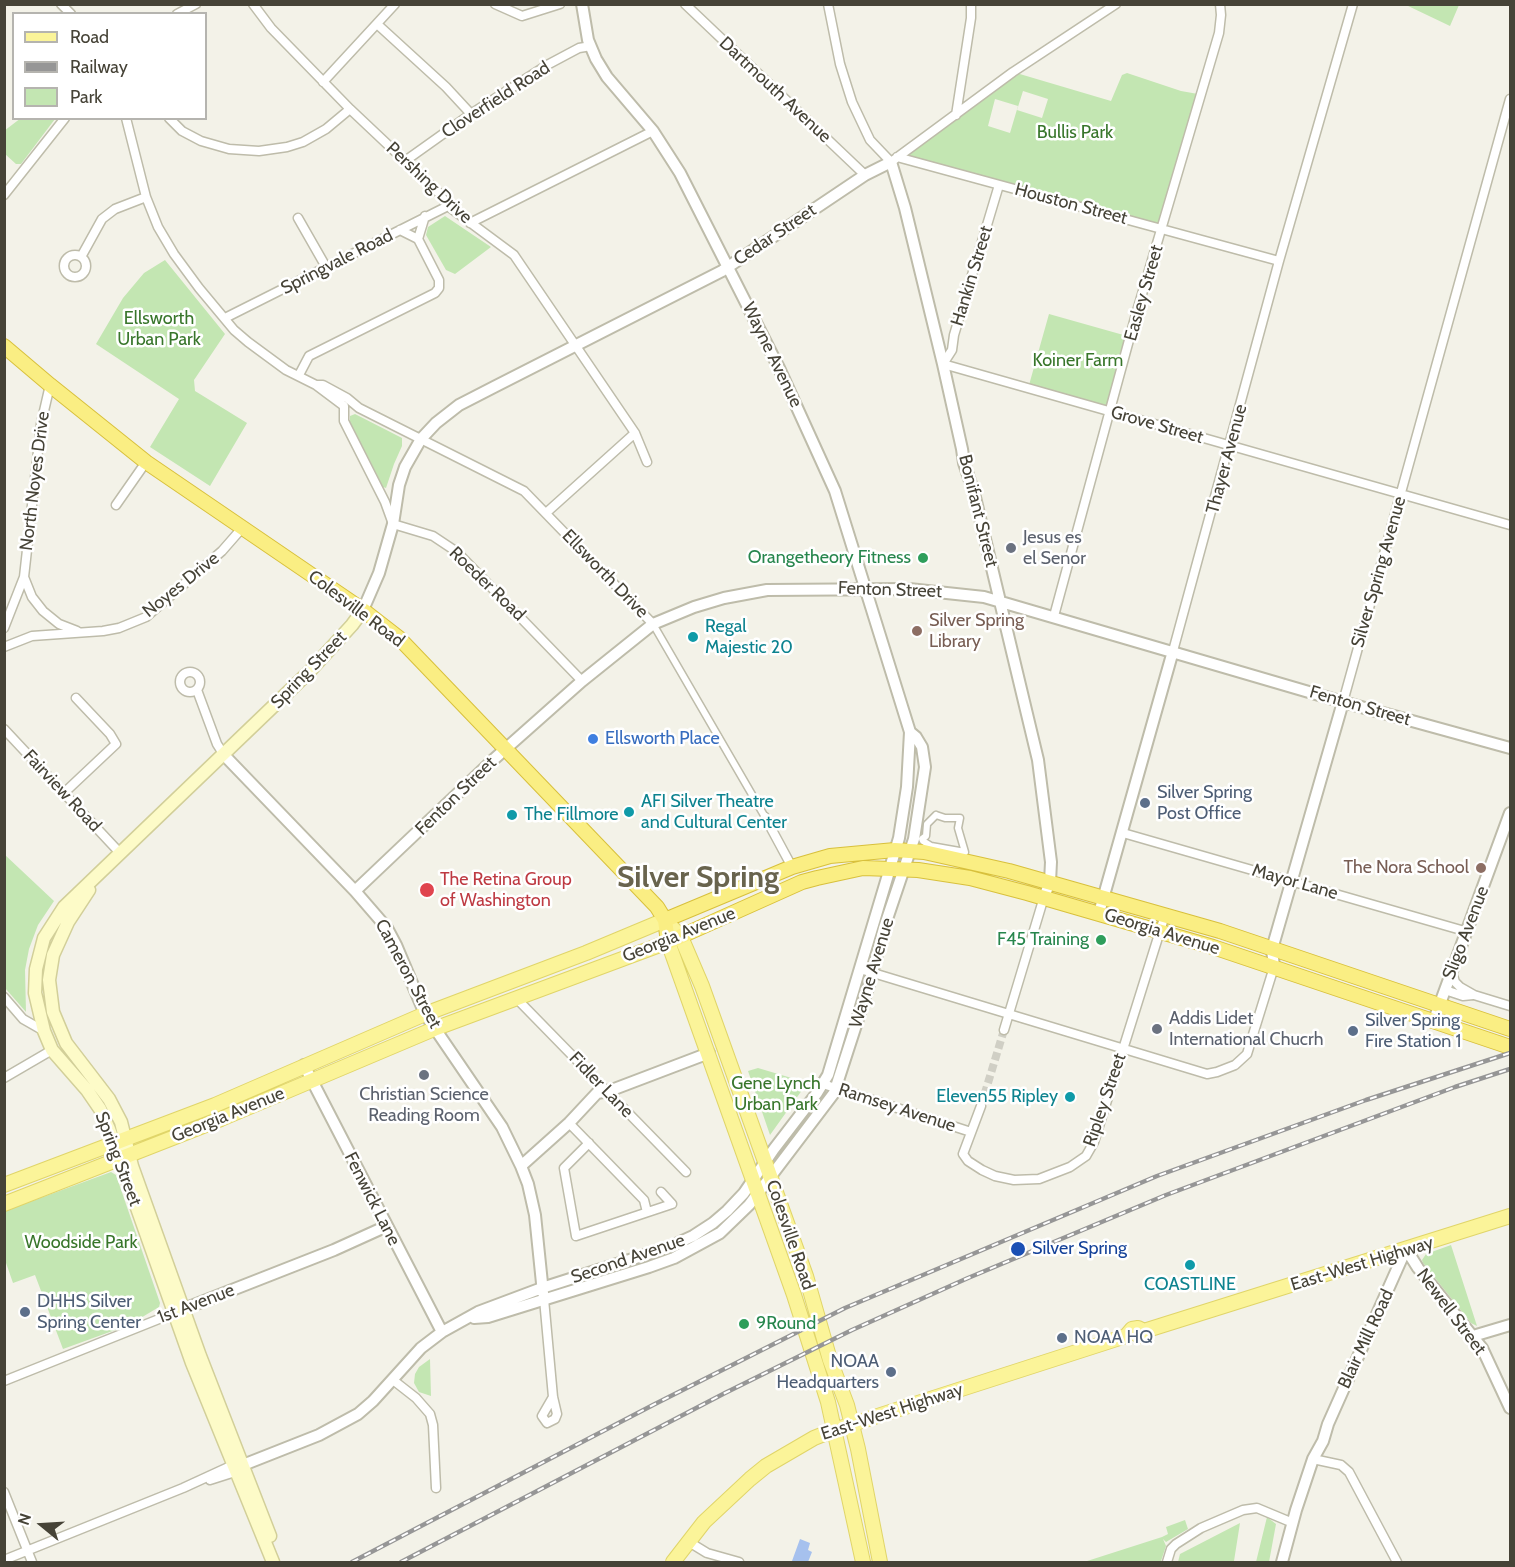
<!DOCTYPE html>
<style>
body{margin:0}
#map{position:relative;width:1515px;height:1567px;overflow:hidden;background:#f3f2e8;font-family:Cabin,sans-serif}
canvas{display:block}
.frame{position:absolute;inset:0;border:6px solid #464337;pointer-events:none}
.legend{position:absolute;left:12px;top:12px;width:195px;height:108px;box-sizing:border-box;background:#fff;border:2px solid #b5b4af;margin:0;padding:8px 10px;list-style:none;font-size:18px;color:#464337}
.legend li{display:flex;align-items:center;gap:12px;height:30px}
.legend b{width:30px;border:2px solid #b5b4af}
.north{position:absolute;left:12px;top:1495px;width:60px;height:60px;-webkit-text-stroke:4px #fff;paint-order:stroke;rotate:288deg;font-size:16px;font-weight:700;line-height:24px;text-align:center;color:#464337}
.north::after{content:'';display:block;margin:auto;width:21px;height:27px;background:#464337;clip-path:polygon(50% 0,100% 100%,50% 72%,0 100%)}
</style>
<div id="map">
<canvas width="1515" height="1567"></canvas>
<div class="frame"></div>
<ul class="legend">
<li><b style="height:8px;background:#fbf499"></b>Road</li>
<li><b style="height:8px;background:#969696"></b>Railway</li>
<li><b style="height:16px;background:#c3e6b2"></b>Park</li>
</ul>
<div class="north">N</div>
</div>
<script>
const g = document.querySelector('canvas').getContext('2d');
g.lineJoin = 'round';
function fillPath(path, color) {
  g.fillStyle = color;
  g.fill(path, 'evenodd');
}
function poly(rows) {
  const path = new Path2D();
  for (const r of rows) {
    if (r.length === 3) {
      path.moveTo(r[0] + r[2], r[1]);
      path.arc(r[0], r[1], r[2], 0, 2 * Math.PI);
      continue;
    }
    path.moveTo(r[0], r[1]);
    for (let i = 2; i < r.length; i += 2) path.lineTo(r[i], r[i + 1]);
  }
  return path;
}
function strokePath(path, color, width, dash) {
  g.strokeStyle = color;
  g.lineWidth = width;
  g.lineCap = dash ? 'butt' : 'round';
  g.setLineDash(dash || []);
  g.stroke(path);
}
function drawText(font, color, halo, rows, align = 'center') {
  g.font = font + ' Cabin,sans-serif';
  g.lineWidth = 5;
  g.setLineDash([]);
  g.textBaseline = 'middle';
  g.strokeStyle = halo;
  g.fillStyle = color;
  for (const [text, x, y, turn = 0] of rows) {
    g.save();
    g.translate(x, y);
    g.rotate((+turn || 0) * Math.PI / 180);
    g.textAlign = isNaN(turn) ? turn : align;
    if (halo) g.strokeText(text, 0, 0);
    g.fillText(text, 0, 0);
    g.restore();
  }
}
fillPath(poly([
 [1406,5,1459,5,1450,26],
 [1013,72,1111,101,1122,75,1127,73,1181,91,1198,94,1159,224,1067,198,1057,198,897,157],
 [1023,91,1048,99,1042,118,1017,110],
 [995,99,1018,106,1010,133,988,126],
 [21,118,55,119,21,164,16,164,5,154,4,131],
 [445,216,491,247,455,274,446,270,426,235,428,227],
 [165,260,225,334,194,380,195,391,247,423,210,486,150,447,179,399,96,344,123,298,144,273],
 [1049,314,1127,336,1106,406,1029,385],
 [355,414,402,438,402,446,394,464,386,488,383,487,350,422,350,416],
 [4,854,54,901,38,925,29,949,25,970,26,1012,5,988],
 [758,1068,805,1082,805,1086,770,1135,748,1071],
 [111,1172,116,1175,160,1303,159,1307,129,1325,63,1349,35,1275,13,1283,5,1260,5,1211],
 [1451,1245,1477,1326,1471,1323,1423,1263,1422,1260,1426,1254],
 [430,1359,431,1396,419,1392,414,1383,415,1374,419,1367],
 [1267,1517,1276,1524,1269,1562,1256,1562],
 [1185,1520,1188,1529,1166,1542,1163,1539,1166,1546,1161,1561,1084,1562,1162,1537,1168,1534,1166,1527],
 [1240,1523,1234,1561,1242,1562,1178,1562,1180,1554]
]), '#c3e6b2');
fillPath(poly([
 [800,1539,810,1543,808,1550,812,1552,808,1562,792,1561]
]), '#a6c1ee');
strokePath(poly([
 [981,1106,1004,1030]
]), '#d0cfc5', 8, [8, 4]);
const pedestrian = poly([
 [653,624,765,817],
 [936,815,945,818,960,818,958,828,965,852,931,846,923,841,922,839,926,836,927,824,936,815]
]);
const minor = poly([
 [61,4,71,14],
 [253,4,271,28,350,109,439,193,448,206,514,255,635,433,647,462],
 [495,4,522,16,560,4],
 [685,4,865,175],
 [828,4,840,64,852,102,870,140,891,162,1013,72,1116,4],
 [177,14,196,4],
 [377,24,446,87,471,114],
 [323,82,395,4],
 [956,115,971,18,971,4],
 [126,118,146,197,158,227,174,254,199,288,234,330,248,342,286,370,316,385,344,406,344,421,385,502,393,524,433,536,457,552,582,681],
 [169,118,182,131,201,141,229,149,259,151,287,147,303,142,326,129,350,109],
 [897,157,1279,261],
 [405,161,471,114,549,64,579,48,591,46],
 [999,185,954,335,952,350,943,364,1510,525],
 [4,195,65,118],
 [298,218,326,267],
 [470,223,653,131],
 [418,239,425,216],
 [75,266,11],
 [81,257,102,219,115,209,146,197],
 [225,318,448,206],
 [299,375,309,356,435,293,439,288,439,280,418,239,400,230],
 [317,385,323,385,347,398,359,408,524,491,653,624],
 [116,505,146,462],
 [546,513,635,433],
 [24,577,32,597,43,611,59,624,77,631],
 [1054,616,1135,318,1219,33,1221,15,1220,4],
 [4,628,24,577,41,424,50,385],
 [4,647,32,636,103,631,119,628,146,617,222,551,243,527],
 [1173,651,1279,261,1353,4],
 [190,682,10],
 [197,690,217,744,224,755],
 [1343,702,1510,99],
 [4,729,120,853],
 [65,792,116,744,110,734,76,698],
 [765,817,792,867],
 [1123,833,1468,932],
 [860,969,1207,1074,1217,1072,1235,1065,1247,1054,1274,967],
 [1452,972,1455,982,1460,987,1474,995,1510,1006],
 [1445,990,1463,996,1473,995],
 [4,997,23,1019,44,1031],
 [516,998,686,1172],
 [1004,1030,1044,897],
 [4,1078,52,1050],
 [823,1084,971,1132],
 [981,1106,963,1154,968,1161,982,1170,995,1176,1014,1180,1039,1179,1070,1167,1086,1156,1094,1142,1165,915],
 [569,1123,644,1200,647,1212],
 [589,1143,564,1168,576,1236,672,1204,661,1192],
 [544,1299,553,1397,557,1414,555,1419,547,1423,542,1416,553,1397],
 [393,1380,416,1398,430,1414,433,1425,436,1488],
 [4,1381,174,1313],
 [1313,1459,1341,1465,1349,1472,1397,1562],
 [210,1480,235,1472],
 [4,1492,32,1562],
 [689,1542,707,1553,739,1562],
 [4,1560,183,1488,233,1465],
 [1167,1562,1171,1549,1176,1544,1201,1528,1243,1510,1257,1508,1293,1523]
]);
const tertiary = poly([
 [363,610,379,573,393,524,399,485,405,467,421,439,436,423,459,405,494,387,722,271,865,175,891,162,905,208,943,364,962,449,964,463,974,493,1038,760,1051,862,1050,882,1044,897],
 [224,755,355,891,387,928,396,945,425,1014,502,1127,521,1166,528,1184,535,1215,543,1293],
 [355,891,493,760,582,681,653,624,694,607,724,598,767,590,909,589,984,597,1343,702,1510,748],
 [1099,913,1173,651],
 [1274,967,1272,949,1343,702],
 [1434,1020,1510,813],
 [304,1065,442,1332],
 [521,1166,569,1123,597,1093,609,1091,709,1053],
 [1406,1249,1418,1268,1482,1348,1510,1408],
 [176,1312,334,1250,387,1226],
 [474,1318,488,1317,649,1267,674,1258,720,1233,749,1205,834,1093,868,988,884,928,914,839,925,767,922,747,916,737,910,732],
 [1473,1336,1510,1325],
 [238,1470,243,1465,319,1435,358,1414,373,1401,421,1348,442,1332,478,1312,542,1288,667,1248,693,1236,713,1223,727,1211,744,1193,774,1149,817,1093,828,1075,899,838,907,787,910,732,835,491,779,368,680,173,653,131,607,77,596,59,588,40,582,4],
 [1282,1562,1296,1510,1313,1459,1323,1441,1328,1424,1406,1249]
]);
const secondary = poly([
 [89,890,68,922,53,955,49,980,53,1012,66,1043,109,1099,121,1122,132,1166,200,1356,270,1536],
 [273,1562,192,1363,109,1129,100,1109,87,1090,52,1050,44,1031,35,993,36,969,44,938,64,907,309,672,352,625,363,610]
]);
const primary = poly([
 [4,1185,215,1105,425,1014,586,953,665,920,681,937,702,986,806,1276,830,1360,847,1405,858,1449,880,1562],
 [4,1204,221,1119,434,1029,668,942,794,1295,828,1402,863,1562],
 [1139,1336,1144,1331,1510,1216],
 [673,1562,704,1522,750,1479,766,1466,814,1438,834,1430,1126,1336,1132,1329,1138,1328,1144,1331]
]);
const trunk = poly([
 [4,346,50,385,146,462,363,610,399,638,657,907,665,920,668,942,802,882,817,878,863,868,918,870,970,878,1027,893,1213,947,1510,1047],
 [665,920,792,867,830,856,895,850,924,852,1009,871,1220,931,1510,1029]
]);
strokePath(pedestrian, '#bebcaa', 9);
strokePath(minor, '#bebcaa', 11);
strokePath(tertiary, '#bebcaa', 14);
strokePath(secondary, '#d2cf99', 15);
strokePath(primary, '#e0d569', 16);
strokePath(trunk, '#d8c03c', 16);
strokePath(pedestrian, '#fff', 6);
strokePath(minor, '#fff', 8);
strokePath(tertiary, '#fff', 10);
strokePath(secondary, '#fdfbc8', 12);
strokePath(primary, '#fbf499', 14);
strokePath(trunk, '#faee83', 14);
const rail = poly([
 [352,1562,653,1405,845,1308,1157,1176,1366,1100,1510,1053],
 [401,1562,725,1393,852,1330,968,1278,1166,1195,1455,1087,1510,1069]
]);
strokePath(rail, '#969696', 4.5);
strokePath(rail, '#fff', 2, [7]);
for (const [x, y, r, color] of [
 [1011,548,6,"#6b7280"],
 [923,558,6,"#2e9e5b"],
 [917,631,6,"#8d6e63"],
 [693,637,6,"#0f9aa8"],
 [593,739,6,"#3f7fe0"],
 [1145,803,6,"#5c6f8a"],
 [629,812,6,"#0f9aa8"],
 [512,815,6,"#0f9aa8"],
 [1481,868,6,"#8d6e63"],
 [427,890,8,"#e0444e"],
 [1101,940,6,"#2e9e5b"],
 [1157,1029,6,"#6b7280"],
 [1353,1031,6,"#5c6f8a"],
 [424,1075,6,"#6b7280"],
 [1070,1097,6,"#0f9aa8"],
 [1018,1249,8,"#1a4fb4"],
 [1190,1265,6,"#0f9aa8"],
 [25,1312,6,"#5c6f8a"],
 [744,1324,6,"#2e9e5b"],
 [1062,1338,6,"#5c6f8a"],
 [891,1372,6,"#5c6f8a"]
]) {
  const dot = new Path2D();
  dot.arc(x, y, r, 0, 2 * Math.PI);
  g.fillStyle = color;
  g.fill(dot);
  strokePath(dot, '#fff', 2);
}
drawText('18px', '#464337', '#fff', [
 ["Dartmouth Avenue",775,90,43],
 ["Cloverfield Road",496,100,-33],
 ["Pershing Drive",429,183,43],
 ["Houston Street",1071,204,15],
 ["Cedar Street",775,235,-34],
 ["Springvale Road",337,262,-27],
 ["Hankin Street",972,276,-73],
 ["Easley Street",1144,293,-74],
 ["Wayne Avenue",772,355,64],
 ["Grove Street",1157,425,16],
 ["Thayer Avenue",1227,459,-75],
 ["North Noyes Drive",35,481,-83],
 ["Bonifant Street",978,511,76],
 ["Silver Spring Avenue",1379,572,-74],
 ["Ellsworth Drive",605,574,46],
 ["Roeder Road",487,584,44],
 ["Noyes Drive",181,585,-39],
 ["Fenton Street",890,590,2],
 ["Colesville Road",356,609,37],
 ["Spring Street",309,670,-46],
 ["Fenton Street",1360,706,16],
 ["Fairview Road",62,791,47],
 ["Fenton Street",456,796,-44],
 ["Mayor Lane",1295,882,16],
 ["Georgia Avenue",1162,932,17],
 ["Sligo Avenue",1466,933,-69],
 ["Georgia Avenue",679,935,-22],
 ["Wayne Avenue",872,973,-73],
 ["Cameron Street",408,974,62],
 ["Fidler Lane",601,1085,46],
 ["Ripley Street",1105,1100,-71],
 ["Ramsey Avenue",897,1108,18],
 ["Georgia Avenue",228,1115,-22],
 ["Spring Street",118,1159,69],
 ["Fenwick Lane",372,1199,63],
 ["Colesville Road",790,1235,71],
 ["Second Avenue",628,1259,-19],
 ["East-West Highway",1362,1264,-17],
 ["1st Avenue",196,1304,-21],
 ["Newell Street",1451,1312,53],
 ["Blair Mill Road",1366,1339,-65],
 ["East-West Highway",892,1412,-18]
]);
drawText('18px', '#38762b', '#fff', [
 ["Bullis Park",1075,133],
 ["Ellsworth",159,319],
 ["Urban Park",159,340],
 ["Koiner Farm",1078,361],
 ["Gene Lynch",776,1084],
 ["Urban Park",776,1105],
 ["Woodside Park",81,1243]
]);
drawText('18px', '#5b616d', '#fff', [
 ["Jesus es",1023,538],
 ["el Senor",1023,559],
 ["Addis Lidet",1169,1019],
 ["International Chucrh",1169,1040],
 ["Christian Science",424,1095,"center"],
 ["Reading Room",424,1116,"center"]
], 'left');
drawText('18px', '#27864d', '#fff', [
 ["Orangetheory Fitness",911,558],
 ["F45 Training",1089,940],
 ["9Round",756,1324,"left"]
], 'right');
drawText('18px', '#785e54', '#fff', [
 ["Silver Spring",929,621],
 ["Library",929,642],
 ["The Nora School",1469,868,"right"]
], 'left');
drawText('18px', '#0d838f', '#fff', [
 ["Regal",705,627],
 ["Majestic 20",705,648],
 ["AFI Silver Theatre",641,802],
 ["and Cultural Center",641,823],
 ["The Fillmore",524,815],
 ["Eleven55 Ripley",1058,1097,"right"],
 ["COASTLINE",1190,1285,"center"]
], 'left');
drawText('18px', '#366cbe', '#fff', [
 ["Ellsworth Place",605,739]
], 'left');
drawText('18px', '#4e5e75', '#fff', [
 ["Silver Spring",1157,793],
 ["Post Office",1157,814],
 ["Silver Spring",1365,1021],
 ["Fire Station 1",1365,1042],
 ["DHHS Silver",37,1302],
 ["Spring Center",37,1323],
 ["NOAA HQ",1074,1338],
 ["NOAA",879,1362,"right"],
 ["Headquarters",879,1383,"right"]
], 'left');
drawText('18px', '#be3a42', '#fff', [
 ["The Retina Group",440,880],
 ["of Washington",440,901]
], 'left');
drawText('18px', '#164399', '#fff', [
 ["Silver Spring",1032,1249]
], 'left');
drawText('bold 30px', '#69644e', '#fff', [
 ["Silver Spring",698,878]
]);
</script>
